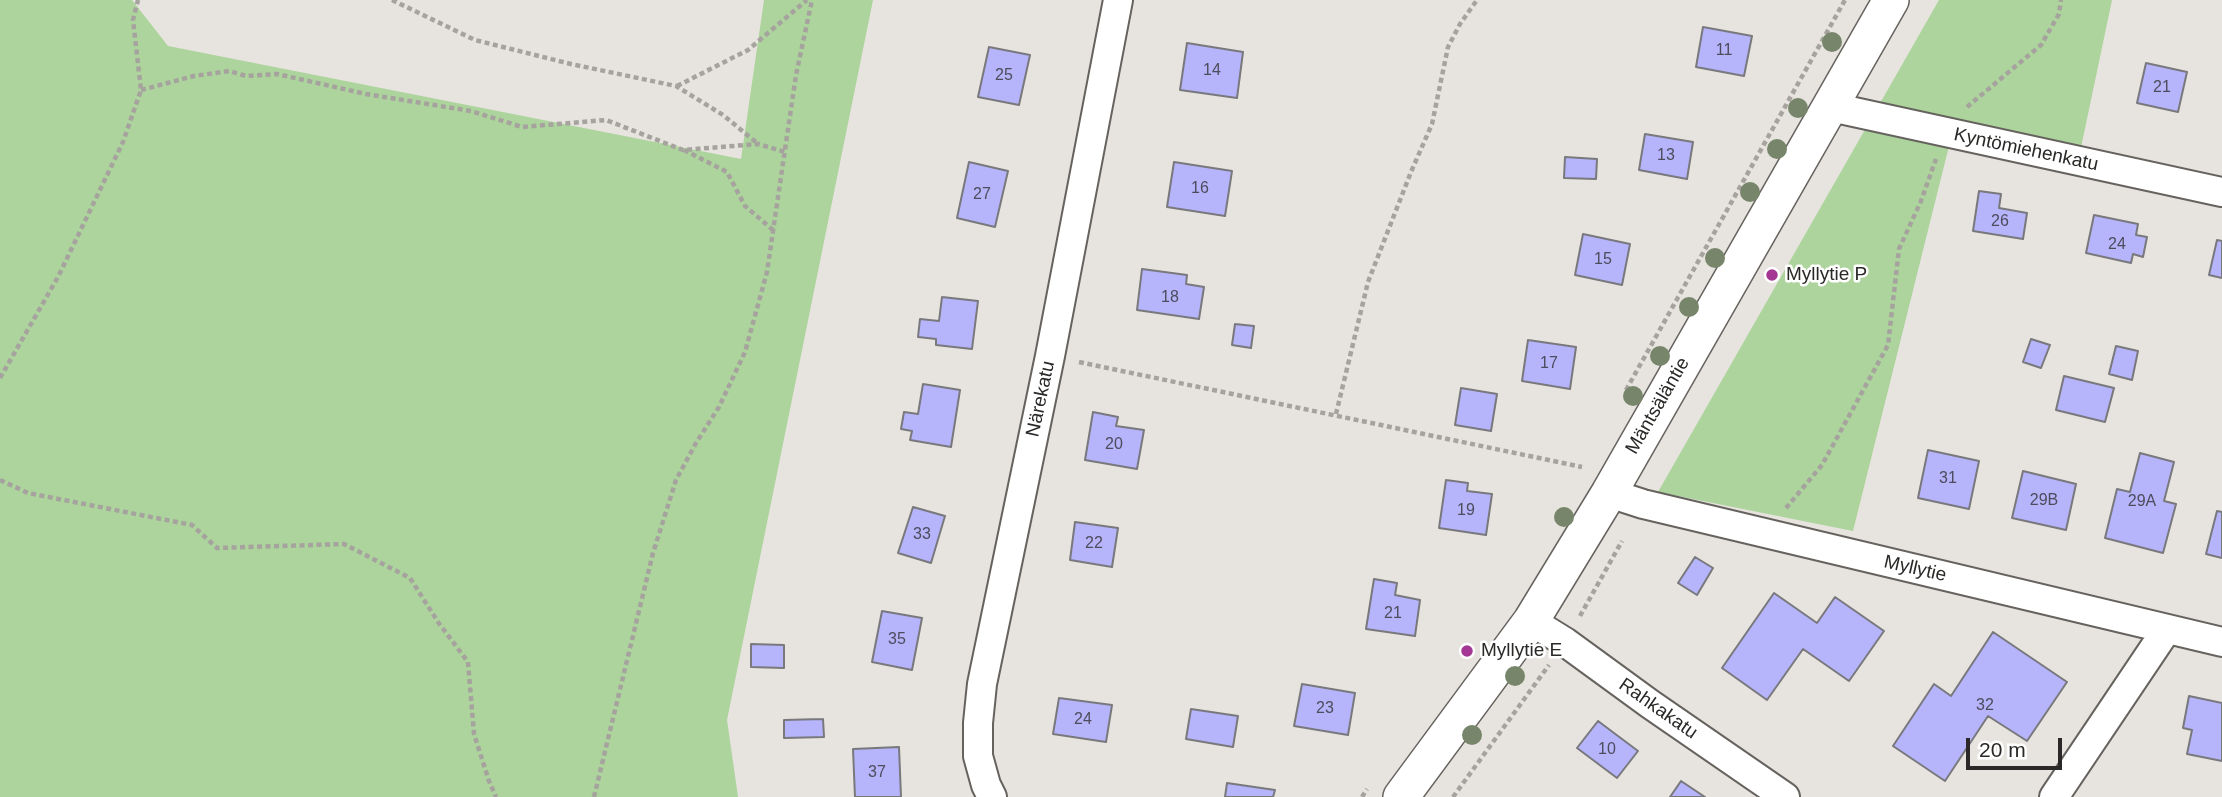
<!DOCTYPE html>
<meta charset="utf-8">
<style>
body{margin:0}
#map{position:relative;width:2222px;height:797px;overflow:hidden;background:#e7e3de;font-family:Helvetica,sans-serif}
canvas{display:block}
.scale{position:absolute;left:1966px;top:738px;width:96px;height:32px;box-sizing:border-box;border:4px solid #2a2927;border-top:0;padding-left:9px;font-size:21px;line-height:24px;white-space:nowrap;color:#2a2927;-webkit-text-stroke:5px #fff;paint-order:stroke}
</style>
<div id="map">
<canvas width="2222" height="797"></canvas>
<div class="scale">20 m</div>
</div>
<script>
const g = document.querySelector('canvas').getContext('2d');
g.lineJoin = 'round';
function fillPath(path, color) {
  g.fillStyle = color;
  g.fill(path, 'evenodd');
}
function poly(rows) {
  const path = new Path2D();
  for (const r of rows) {
    path.moveTo(r[0], r[1]);
    for (let i = 2; i < r.length; i += 2) path.lineTo(r[i], r[i + 1]);
  }
  return path;
}
function strokePath(path, color, width, dash) {
  g.strokeStyle = color;
  g.lineWidth = width;
  g.lineCap = dash ? 'butt' : 'round';
  g.setLineDash(dash || []);
  g.stroke(path);
}
function drawText(font, color, halo, rows, align = 'center') {
  g.font = font + ' Helvetica,sans-serif';
  g.lineWidth = 5;
  g.setLineDash([]);
  g.textBaseline = 'middle';
  g.strokeStyle = halo;
  g.fillStyle = color;
  for (const [text, x, y, turn = 0] of rows) {
    g.save();
    g.translate(x, y);
    g.rotate((+turn || 0) * Math.PI / 180);
    g.textAlign = isNaN(turn) ? turn : align;
    if (halo) g.strokeText(text, 0, 0);
    g.fillText(text, 0, 0);
    g.restore();
  }
}
fillPath(poly([
 [0,0,132,0,168,46,741,159,764,0,873,0,727,720,738,797,0,797],
 [1939,0,2112,0,2079,157,1952,134,1853,531,1658,492]
]), '#acd49c');
const building = poly([
 [1703,27,1752,36,1744,76,1696,67,1703,27],
 [1187,43,1243,52,1237,98,1180,90,1187,43],
 [989,47,1030,55,1019,105,978,97,989,47],
 [2146,63,2187,72,2178,112,2137,103,2146,63],
 [1645,134,1693,142,1687,179,1639,170,1645,134],
 [1565,157,1597,159,1596,179,1564,178,1565,157],
 [969,162,1008,171,995,227,957,218,969,162],
 [1174,162,1232,171,1225,216,1167,207,1174,162],
 [1979,191,2001,194,1999,208,2027,213,2023,239,1973,231,1979,191],
 [2094,215,2138,224,2136,235,2147,237,2143,257,2133,254,2131,263,2086,253,2094,215],
 [1583,234,1630,244,1622,285,1575,275,1583,234],
 [2217,240,2222,241,2222,278,2209,275,2217,240],
 [1142,269,1187,275,1186,284,1204,287,1199,319,1137,310,1142,269],
 [942,297,978,301,972,349,936,345,936,339,918,337,920,319,939,321,942,297],
 [1235,324,1254,326,1251,348,1232,345,1235,324],
 [2031,339,2050,345,2041,368,2023,362,2031,339],
 [1528,340,1576,347,1570,389,1522,381,1528,340],
 [2116,346,2138,351,2132,380,2109,374,2116,346],
 [2064,376,2114,388,2105,422,2056,410,2064,376],
 [923,384,960,390,951,447,910,440,912,431,901,429,904,412,918,414,923,384],
 [1461,388,1497,394,1491,431,1455,425,1461,388],
 [1093,412,1118,417,1116,426,1144,430,1137,469,1085,460,1093,412],
 [1928,450,1979,461,1969,509,1918,498,1928,450],
 [2140,453,2174,462,2164,501,2176,504,2163,553,2105,538,2117,489,2130,492,2140,453],
 [2023,471,2076,484,2066,530,2012,518,2023,471],
 [1446,480,1468,483,1467,491,1492,494,1486,535,1439,528,1446,480],
 [913,507,945,516,931,563,898,553,913,507],
 [2217,511,2222,512,2222,558,2206,554,2217,511],
 [1075,522,1118,528,1112,567,1070,560,1075,522],
 [1695,557,1713,568,1697,595,1678,583,1695,557],
 [1374,579,1397,583,1395,595,1420,600,1415,636,1366,629,1374,579],
 [1774,593,1817,623,1835,597,1884,631,1849,681,1803,649,1767,700,1722,668,1774,593],
 [882,611,922,618,912,670,872,662,882,611],
 [1993,632,2067,682,2027,741,1988,716,1945,781,1893,746,1934,684,1951,696,1993,632],
 [751,644,784,645,784,668,751,667,751,644],
 [1302,684,1355,693,1348,735,1294,726,1302,684],
 [2189,696,2222,703,2222,761,2187,754,2192,730,2183,728,2189,696],
 [1059,698,1112,705,1106,742,1053,734,1059,698],
 [1191,709,1238,716,1233,747,1186,739,1191,709],
 [823,719,824,737,784,738,784,720,823,719],
 [1598,721,1638,751,1617,778,1577,748,1598,721],
 [899,747,901,797,855,797,853,749,899,747],
 [1681,781,1705,797,1670,797,1681,781],
 [1227,783,1275,790,1273,797,1225,797,1227,783]
]);
fillPath(building, '#b6b5fc');
strokePath(building, '#78787d', 2);
const minor = poly([
 [1831,107,2222,192],
 [1609,493,1643,504,2222,642],
 [1531,621,1565,642,1650,704,1785,797],
 [992,797,986,785,978,756,978,723,982,684,1050,356,1118,0],
 [2054,797,2167,629]
]);
const tertiary = poly([
 [1401,797,1531,621,1609,493,1891,0]
]);
strokePath(minor, '#66635f', 32);
strokePath(tertiary, '#66635f', 38);
strokePath(poly([
 [392,0,475,40,571,64,676,86,723,115,757,143],
 [677,86,748,50,807,0],
 [141,90,194,76,229,71,246,76,277,74,366,94,471,111,522,127,606,120,683,150,758,144,785,152],
 [1967,107,2041,45,2059,14,2061,0],
 [684,150,727,172,745,206,773,230],
 [1079,362,1582,467],
 [0,378,58,277,123,142,141,90,133,20,138,0],
 [1626,390,1845,0],
 [1336,414,1368,282,1411,172,1432,124,1448,47,1460,24,1477,0],
 [0,480,28,493,192,525,217,548,344,544,410,578,438,622,468,662,474,734,489,781,496,797],
 [1786,508,1822,465,1888,345,1899,249,1921,201,1936,159],
 [1580,616,1622,541],
 [594,797,653,553,676,480,696,443,719,407,745,352,767,272,796,75,812,0],
 [1362,797,1367,789],
 [1453,797,1549,665]
]), '#a6a39f', 4.5, [5, 3.5]);
strokePath(minor, '#fff', 28);
strokePath(tertiary, '#fff', 35);
g.fillStyle = '#77866b';
for (const [x, y] of [
 [1832,42],
 [1798,108],
 [1777,149],
 [1750,192],
 [1715,258],
 [1689,307],
 [1660,356],
 [1633,396],
 [1564,517],
 [1515,676],
 [1472,735]
]) {
  g.beginPath();
  g.arc(x, y, 10, 0, 2 * Math.PI);
  g.fill();
}
for (const [x, y, r, color] of [
 [1772,275,7,"#a43694"],
 [1467,651,7,"#a43694"]
]) {
  const dot = new Path2D();
  dot.arc(x, y, r, 0, 2 * Math.PI);
  g.fillStyle = color;
  g.fill(dot);
  strokePath(dot, '#fff', 2.5);
}
drawText('16px', '#4d4c5c', null, [
 ["11",1724,51],
 ["14",1212,71],
 ["25",1004,76],
 ["21",2162,88],
 ["13",1666,156],
 ["16",1200,189],
 ["27",982,195],
 ["26",2000,222],
 ["24",2117,245],
 ["15",1603,260],
 ["18",1170,298],
 ["17",1549,364],
 ["20",1114,445],
 ["31",1948,479],
 ["29B",2044,501],
 ["29A",2142,502],
 ["19",1466,511],
 ["33",922,535],
 ["22",1094,544],
 ["21",1393,614],
 ["35",897,640],
 ["32",1985,706],
 ["23",1325,709],
 ["24",1083,720],
 ["10",1607,750],
 ["37",877,773]
]);
drawText('19px', '#2a2927', '#fff', [
 ["Kyntömiehenkatu",2026,150,12],
 ["Närekatu",1041,399,-78],
 ["Mäntsäläntie",1658,406,-60],
 ["Myllytie",1915,569,13],
 ["Rahkakatu",1658,709,35]
]);
drawText('19px', '#2a2927', '#fff', [
 ["Myllytie P",1786,275],
 ["Myllytie E",1481,651]
], 'left');
</script>
